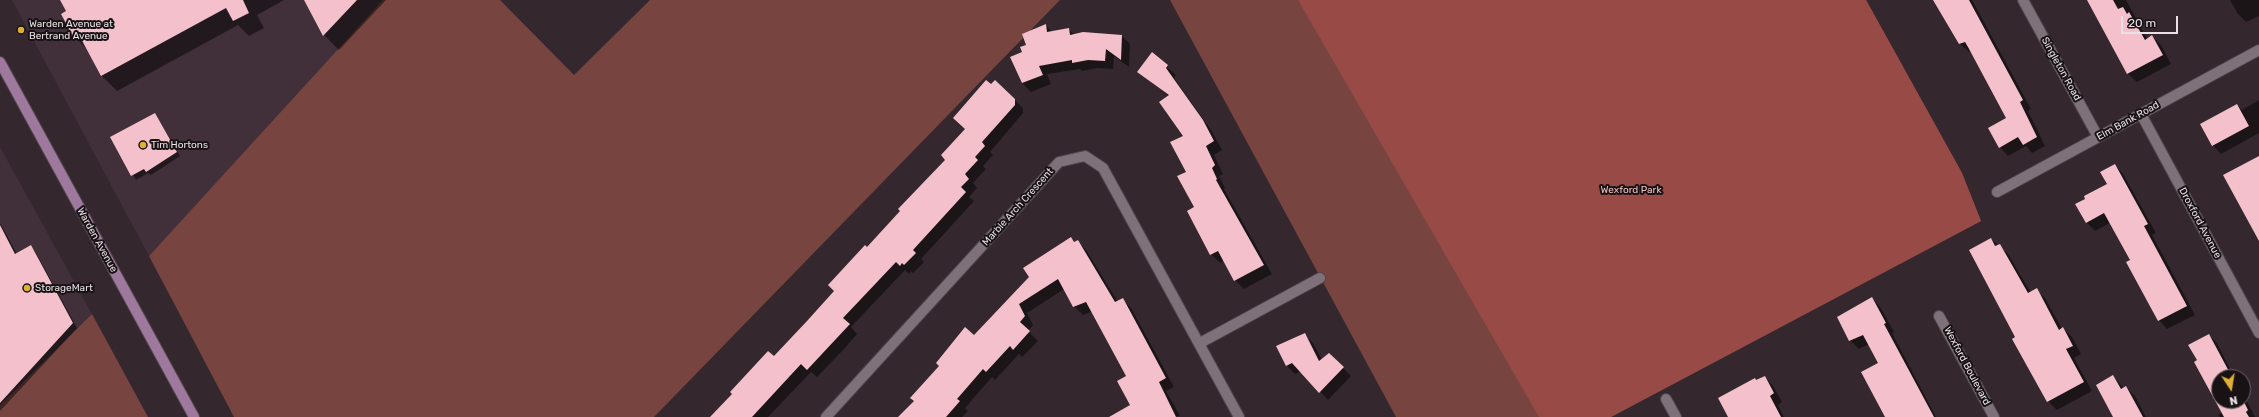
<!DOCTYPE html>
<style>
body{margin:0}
#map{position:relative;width:2259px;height:417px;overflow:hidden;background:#34282e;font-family:Rubik,sans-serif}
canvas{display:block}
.north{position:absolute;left:2211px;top:369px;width:40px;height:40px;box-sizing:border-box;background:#181215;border:1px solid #6b6468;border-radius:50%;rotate:168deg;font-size:11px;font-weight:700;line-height:16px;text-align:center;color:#e8e0e4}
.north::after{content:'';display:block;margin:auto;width:14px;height:18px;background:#e0b034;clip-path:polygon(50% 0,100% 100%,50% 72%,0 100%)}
.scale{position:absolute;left:2121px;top:16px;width:57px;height:18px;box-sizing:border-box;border:2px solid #e8e0e4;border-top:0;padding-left:5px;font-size:12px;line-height:14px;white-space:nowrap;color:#e8e0e4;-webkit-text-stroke:3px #181215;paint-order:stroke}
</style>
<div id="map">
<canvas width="2259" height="417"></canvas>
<div class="north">N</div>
<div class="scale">20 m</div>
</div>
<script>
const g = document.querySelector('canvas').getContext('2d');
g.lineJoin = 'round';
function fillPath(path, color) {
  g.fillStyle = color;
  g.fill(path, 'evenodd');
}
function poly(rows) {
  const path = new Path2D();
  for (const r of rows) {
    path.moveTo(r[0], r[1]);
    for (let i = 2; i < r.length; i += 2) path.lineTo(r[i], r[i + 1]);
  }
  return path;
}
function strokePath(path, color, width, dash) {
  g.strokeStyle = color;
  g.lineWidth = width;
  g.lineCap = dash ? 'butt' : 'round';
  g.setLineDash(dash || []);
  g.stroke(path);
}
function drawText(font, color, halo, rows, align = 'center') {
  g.font = font + ' Rubik,sans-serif';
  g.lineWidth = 4;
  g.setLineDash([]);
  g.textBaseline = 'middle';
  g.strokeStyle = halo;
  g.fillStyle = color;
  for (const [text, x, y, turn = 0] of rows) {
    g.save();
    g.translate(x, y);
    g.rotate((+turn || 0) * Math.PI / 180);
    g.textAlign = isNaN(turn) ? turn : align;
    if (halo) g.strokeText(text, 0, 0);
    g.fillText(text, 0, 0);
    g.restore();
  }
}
fillPath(poly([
 [12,0,383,0,149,256],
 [0,147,92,314,0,405]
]), '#412f39');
fillPath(poly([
 [383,0,500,0,574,75,650,0,1060,0,654,417,234,417,149,256],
 [1170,0,1866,0,1962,173,1981,221,1611,417,1396,417],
 [92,314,148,417,0,417,0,405]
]), '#774440');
fillPath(poly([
 [1298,0,1866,0,1962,173,1981,221,1611,417,1539,417]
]), '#974a46');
fillPath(poly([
 [61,0,284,0,257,15,264,28,249,36,238,25,117,91,102,76,87,49,75,37,67,11],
 [305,0,386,0,339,50,324,35],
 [1935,0,1972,0,2031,109,2028,111,2045,146,2032,153,2026,146,2008,156,2000,147,2008,119,1971,51,1969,52,1960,44],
 [2088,0,2126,0,2147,39,2152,36,2161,45,2171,64,2137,82,2128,74],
 [2230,0,2259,0,2259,16,2246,22,2238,14],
 [1046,25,1052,32,1068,29,1075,35,1122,36,1130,44,1129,67,1114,56,1113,69,1097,68,1082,71,1080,69,1047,74,1051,84,1031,92,1022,83,1012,57,1023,52],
 [1152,54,1176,75,1174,78,1211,130,1222,150,1214,155,1223,174,1219,176,1225,188,1224,189,1272,274,1244,289,1235,280,1224,260,1220,263,1211,254,1195,207,1188,172,1184,136,1169,96,1138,72],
 [995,81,1023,108,1023,113,990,152,993,155,983,166,986,169,973,183,977,188,969,197,974,201,921,259,924,262,913,273,911,271,909,274,905,270,851,327,857,334,844,349,817,377,811,372,768,417,713,417,774,358,835,291,867,248,946,160],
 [2259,100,2259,133,2221,154,2213,145,2237,105,2242,110],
 [155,114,180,156,151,175,148,173,136,180,111,138],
 [2115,165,2123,174,2156,233,2152,235,2195,315,2167,329,2159,320,2131,260,2111,222,2095,231,2087,223,2077,204,2108,184],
 [0,223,17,254,31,246,35,251,77,328,0,411],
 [1071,239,1076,243,1078,242,1086,250,1118,302,1122,299,1131,308,1174,387,1166,391,1180,416,1131,417,1128,376,1093,311,1083,315,1074,306,1064,289,1027,313,1033,325,1028,331,1038,341,1022,357,1019,354,995,380,992,377,965,408,968,411,962,417,899,417,1001,306,1003,308],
 [1991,239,2008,254,2031,293,2036,290,2045,298,2062,329,2063,328,2072,337,2081,354,2074,358,2092,391,2057,410,2048,401,2016,338],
 [1872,298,1880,307,1894,332,1892,333,1936,417,1887,417,1879,363,1869,344,1859,349,1850,340],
 [1304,334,1313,343,1322,360,1329,354,1351,376,1328,400,1301,371,1295,374,1287,366],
 [2209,335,2217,343,2234,377,2219,377,2219,401,2243,401,2243,394,2255,417,2220,417,2218,415,2223,412,2198,361],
 [2113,376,2124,389,2126,387,2135,396,2146,417,2115,417],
 [1765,377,1773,386,1782,402,1778,405,1784,417,1729,417,1757,381]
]), '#0007');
fillPath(poly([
 [60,0,243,0,249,13,233,21,226,8,101,76,79,35,74,38,61,14,66,11],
 [304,0,357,0,323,36],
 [1933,0,1969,0,2023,100,2020,102,2037,137,2023,145,2018,137,1999,148,1988,128,2006,118,1968,47,1965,42,1959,44],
 [2087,0,2113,0,2118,9,2123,7,2127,14,2129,12,2145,40,2152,35,2163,55,2127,74],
 [1046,24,1047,32,1069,28,1070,35,1083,32,1122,35,1121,60,1106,49,1105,61,1088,60,1072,63,1072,60,1039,66,1043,75,1022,83,1010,57,1022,52,1020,47,1026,45,1022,34],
 [1152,52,1168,65,1166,68,1203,120,1214,141,1206,146,1215,165,1212,168,1217,179,1216,180,1264,265,1234,281,1218,251,1210,255,1187,211,1194,207,1177,176,1186,172,1170,142,1183,136,1159,102,1169,95,1137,72],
 [986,80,991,84,995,80,1015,99,1015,105,982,142,985,146,975,157,978,160,965,174,969,179,961,187,966,192,913,250,916,253,904,265,902,263,900,266,896,262,843,318,850,324,835,340,807,370,801,364,752,417,710,417,732,394,730,392,768,351,774,356,807,321,834,291,828,285,865,245,867,247,900,211,898,209,945,160,941,155,965,129,953,118],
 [2237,104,2249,126,2212,146,2200,124],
 [155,113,177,152,146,172,144,169,131,176,110,137],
 [2259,156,2259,241,2223,175],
 [2115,164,2148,224,2144,226,2187,306,2158,321,2126,262,2130,260,2104,213,2086,223,2075,204,2085,199,2084,196,2107,184,2100,172],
 [0,225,15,254,31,245,73,323,0,403],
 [1071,237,1074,242,1078,240,1115,302,1123,298,1166,378,1159,382,1176,417,1109,417,1130,405,1117,381,1126,376,1086,302,1073,307,1058,279,1019,304,1025,316,1020,322,1030,331,1013,350,1010,346,986,372,983,369,957,399,960,401,946,417,898,417,914,401,910,398,939,366,936,363,965,327,974,335,1029,277,1023,268],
 [1991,238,1995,246,2000,244,2028,293,2037,288,2059,330,2063,327,2073,346,2066,349,2084,382,2047,402,2012,339,2015,337,1969,250],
 [1872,297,1886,323,1884,324,1934,417,1885,417,1861,372,1878,363,1863,335,1849,341,1837,317],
 [1305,333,1319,361,1329,353,1344,367,1319,393,1292,363,1286,366,1276,346],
 [2209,334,2232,377,2219,377,2219,401,2243,400,2248,410,2246,412,2249,417,2224,417,2194,362,2197,360,2188,345],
 [2113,375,2121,389,2126,386,2143,417,2113,417,2096,385],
 [1765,376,1774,393,1770,396,1781,417,1728,417,1718,398,1755,378,1756,380]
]), '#f4c0cb');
const street = poly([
 [2023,0,2098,137],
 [2141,114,2259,333],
 [1997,192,2259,50],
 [1939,316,1994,417],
 [1200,343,1320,278],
 [1666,399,1676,417],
 [826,417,1059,162,1085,156,1103,168,1239,417]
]);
const secondary = poly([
 [0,62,194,417]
]);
strokePath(street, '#50464c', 12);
strokePath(secondary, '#50464c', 12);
strokePath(street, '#7f7179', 10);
strokePath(secondary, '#9e789d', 10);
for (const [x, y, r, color] of [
 [21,30,4,"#e0b034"],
 [143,145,4,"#e0b034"],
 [27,288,4,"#e0b034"]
]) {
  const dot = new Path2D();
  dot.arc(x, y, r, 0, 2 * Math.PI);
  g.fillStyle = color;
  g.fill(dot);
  strokePath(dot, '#181215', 1.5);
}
drawText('10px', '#e8e0e4', '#181215', [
 ["Warden Avenue at",29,24],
 ["Bertrand Avenue",29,36],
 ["Tim Hortons",151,145],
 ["StorageMart",35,288]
], 'left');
drawText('10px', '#e8e0e4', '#181215', [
 ["Singleton Road",2061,69,61],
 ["Elm Bank Road",2128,121,-29],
 ["Marble Arch Crescent",1018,207,-48],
 ["Droxford Avenue",2200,223,62],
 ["Warden Avenue",97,240,61],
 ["Wexford Boulevard",1967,366,62]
]);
drawText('10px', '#f1c3be', '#181215', [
 ["Wexford Park",1631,190]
]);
</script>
